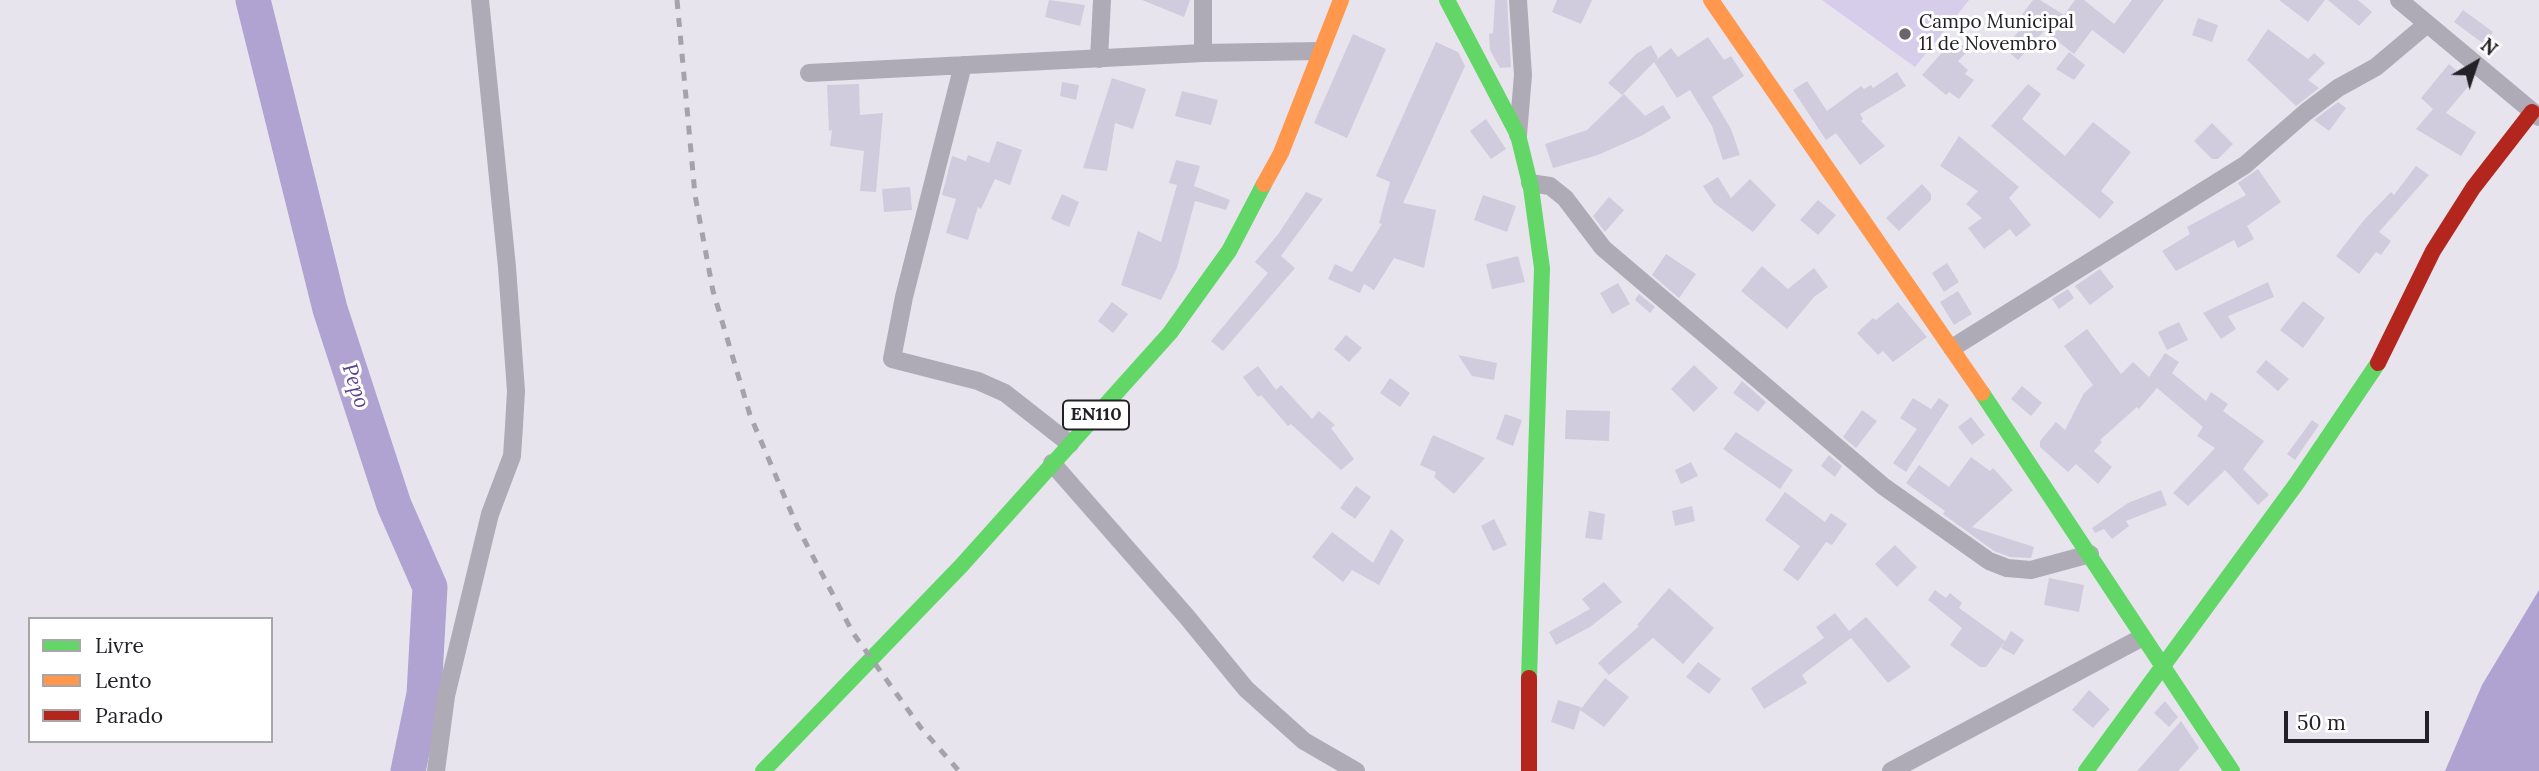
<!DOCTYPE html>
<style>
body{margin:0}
#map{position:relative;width:2539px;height:771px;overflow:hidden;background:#e7e4ee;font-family:Lora,serif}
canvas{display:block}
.legend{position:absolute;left:28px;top:617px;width:245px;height:126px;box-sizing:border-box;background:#fff;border:2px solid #a7a6a9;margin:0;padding:9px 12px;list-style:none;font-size:21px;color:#232127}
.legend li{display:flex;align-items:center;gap:14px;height:35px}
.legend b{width:35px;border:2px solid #a7a6a9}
.north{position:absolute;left:2441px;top:28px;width:70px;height:70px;-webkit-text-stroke:5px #fff;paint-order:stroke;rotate:39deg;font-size:19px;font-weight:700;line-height:28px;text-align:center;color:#232127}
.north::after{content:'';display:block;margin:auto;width:24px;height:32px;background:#232127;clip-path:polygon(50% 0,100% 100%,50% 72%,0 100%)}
.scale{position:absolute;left:2284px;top:711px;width:145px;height:32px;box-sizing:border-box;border:4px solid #232127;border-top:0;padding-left:9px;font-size:21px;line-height:24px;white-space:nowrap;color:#232127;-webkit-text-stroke:5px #fff;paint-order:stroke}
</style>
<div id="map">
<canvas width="2539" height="771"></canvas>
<ul class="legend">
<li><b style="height:9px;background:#63d668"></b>Livre</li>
<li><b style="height:9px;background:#ff974d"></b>Lento</li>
<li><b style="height:9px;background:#b3261e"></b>Parado</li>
</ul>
<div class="north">N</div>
<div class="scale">50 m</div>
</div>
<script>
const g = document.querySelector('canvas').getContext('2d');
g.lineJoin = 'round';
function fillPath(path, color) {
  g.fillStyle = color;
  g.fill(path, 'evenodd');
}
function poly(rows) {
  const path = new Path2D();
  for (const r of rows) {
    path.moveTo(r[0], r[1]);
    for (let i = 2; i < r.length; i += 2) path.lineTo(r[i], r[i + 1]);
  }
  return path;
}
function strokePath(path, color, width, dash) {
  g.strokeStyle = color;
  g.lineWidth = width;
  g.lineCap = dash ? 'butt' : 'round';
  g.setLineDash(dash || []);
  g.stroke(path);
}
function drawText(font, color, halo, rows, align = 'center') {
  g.font = font + ' Lora,serif';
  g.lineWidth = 6;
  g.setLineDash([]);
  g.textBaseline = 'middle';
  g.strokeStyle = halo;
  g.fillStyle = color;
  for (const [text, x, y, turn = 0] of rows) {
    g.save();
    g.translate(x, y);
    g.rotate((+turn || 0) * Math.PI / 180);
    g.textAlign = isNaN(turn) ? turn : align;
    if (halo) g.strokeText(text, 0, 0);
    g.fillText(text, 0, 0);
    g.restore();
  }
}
fillPath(poly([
 [1822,0,1969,0,1915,67]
]), '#d5cdea');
fillPath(poly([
 [2539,590,2539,771,2445,771,2482,685]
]), '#b0a3d2');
strokePath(poly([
 [253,0,330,309,394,505,430,587,424,694,408,771]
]), '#b0a3d2', 35);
fillPath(poly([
 [1049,0,1085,5,1080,26,1045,17],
 [1142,0,1190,0,1184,17],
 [1495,0,1507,0,1511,67,1500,68,1490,50,1489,34,1493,33],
 [1557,0,1592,0,1581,24,1552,12],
 [2033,0,2040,0,2064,15,2075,0,2084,0,2114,24,2132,0,2164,0,2124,54,2092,30,2074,54,2044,31,2018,60,2004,48,2025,24,2019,19],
 [2279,0,2325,0,2308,22],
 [2328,0,2358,0,2372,12,2359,26],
 [2463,10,2493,32,2484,44,2454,22],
 [2198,18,2218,25,2212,42,2192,35],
 [2268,29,2308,59,2314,53,2325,63,2308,80,2319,88,2296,106,2247,60],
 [1353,34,1386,49,1347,138,1314,123],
 [1708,37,1724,60,1731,56,1744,76,1712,97,1731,129,1740,155,1723,160,1712,126,1690,90,1677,98,1654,62,1671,48,1678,57],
 [1955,38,1968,51,1958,61,1968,70,1965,74,1974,80,1959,99,1949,92,1946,95,1922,75],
 [1436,42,1458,52,1465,66,1403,203,1436,210,1424,268,1394,258,1374,290,1364,284,1360,293,1328,279,1335,264,1352,272,1382,224,1379,223,1390,182,1376,176],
 [1651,45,1658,58,1622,95,1608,83,1636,54],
 [2069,52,2085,65,2074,80,2056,69],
 [2449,64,2471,83,2446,113,2476,132,2461,156,2416,129,2433,109,2421,98],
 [1897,72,1906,86,1860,114,1863,119,1861,121,1885,146,1860,165,1836,133,1826,140,1793,90,1807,81,1827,111,1861,86,1864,89,1871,85,1873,88],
 [1112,78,1146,89,1133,129,1115,123,1107,171,1083,168],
 [1062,82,1079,85,1076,100,1060,96],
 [859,84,860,115,883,113,876,192,860,191,864,151,830,146,832,130,829,131,827,85],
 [2028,84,2041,94,2022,119,2065,156,2093,122,2131,152,2101,191,2114,202,2100,219,1991,126],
 [1182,91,1218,100,1211,125,1175,116],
 [1624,94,1645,116,1663,105,1671,118,1643,135,1598,155,1553,168,1545,144,1587,130],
 [2338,102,2346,108,2329,131,2314,120],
 [1486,119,1506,149,1491,159,1470,131],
 [2212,123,2233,144,2218,159,2212,159,2194,141],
 [1959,136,2019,187,2009,198,2031,225,2016,237,2010,229,1984,249,1968,228,1982,218,1966,204,1978,191,1940,166],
 [997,141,1022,150,1010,185,995,179,981,209,978,207,968,240,946,233,956,199,942,195,952,156,966,161,968,155,989,163],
 [1176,160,1200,166,1194,186,1230,200,1226,210,1195,201,1177,268,1161,300,1121,285,1138,231,1161,242,1177,185,1169,183],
 [2416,166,2429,175,2379,232,2391,241,2381,255,2376,252,2359,274,2336,256,2364,220,2391,192,2394,195],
 [2258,169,2281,202,2247,226,2254,239,2238,248,2234,240,2176,271,2162,251,2190,234,2187,227,2246,195,2238,183],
 [1718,177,1731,198,1750,179,1776,205,1753,232,1714,203,1703,186],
 [1922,184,1931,194,1931,200,1899,231,1886,218],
 [910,187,912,210,884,212,882,189],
 [1306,192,1323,199,1281,256,1295,268,1223,351,1211,341,1268,273,1255,262,1279,233],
 [1062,194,1079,202,1069,227,1051,219],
 [1483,195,1516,206,1507,232,1474,220],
 [1609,197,1624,210,1605,232,1593,216],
 [1818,200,1836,215,1818,235,1800,220],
 [1666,254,1696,274,1679,298,1652,275],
 [1518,256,1525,282,1492,289,1486,264],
 [1947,263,1959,282,1944,292,1932,273],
 [1762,266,1788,289,1814,268,1828,287,1815,296,1787,329,1741,291],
 [2100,269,2114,287,2090,305,2075,286],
 [2268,282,2274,297,2228,316,2236,329,2221,339,2203,313],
 [1618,283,1630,304,1612,314,1600,293],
 [2068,289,2074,298,2059,309,2052,299],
 [1958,291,1972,314,1954,325,1940,302],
 [1639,294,1655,307,1650,313,1635,300],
 [2303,301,2325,318,2303,348,2280,330],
 [1112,302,1128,314,1113,333,1098,321],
 [1898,302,1927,337,1893,362,1883,351,1878,355,1857,333,1873,318,1876,320],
 [2179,322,2188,340,2167,350,2158,332],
 [2087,329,2121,374,2133,362,2149,377,2165,353,2179,362,2172,373,2206,401,2211,392,2228,404,2223,411,2264,441,2243,469,2269,495,2258,505,2225,470,2188,506,2173,493,2215,448,2197,436,2203,427,2157,388,2139,409,2137,407,2100,440,2102,442,2094,451,2112,467,2098,484,2076,464,2068,472,2040,447,2040,441,2056,422,2065,430,2084,393,2093,385,2064,346],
 [1346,335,1362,348,1349,362,1334,349],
 [1458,355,1497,363,1494,380,1472,376],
 [2266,360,2289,379,2278,391,2256,372],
 [1694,365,1718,388,1694,412,1671,389],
 [1258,366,1276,390,1281,385,1312,419,1319,411,1335,425,1331,428,1354,459,1341,470,1291,424,1288,426,1261,395,1258,397,1243,377],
 [1390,378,1410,393,1400,407,1380,393],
 [1742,381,1766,402,1758,412,1733,393],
 [2022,386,2042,403,2031,416,2011,399],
 [1913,398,1931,409,1939,398,1949,405,1906,472,1893,463,1917,429,1900,418],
 [1566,410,1610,411,1609,441,1565,439],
 [1862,410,1877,421,1856,448,1843,437],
 [1505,414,1522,420,1513,446,1496,439],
 [1971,417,1985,435,1972,445,1958,427],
 [2312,420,2319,425,2295,460,2287,454],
 [1736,432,1793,470,1780,489,1723,449],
 [1433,435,1485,458,1454,494,1434,477,1436,472,1420,465],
 [1829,455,1842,466,1835,477,1821,466],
 [1971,457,1990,471,1993,468,2013,490,1972,527,2034,547,2031,558,2010,557,1994,551,1943,514,1945,511,1906,483,1919,465,1949,487],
 [1691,462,1698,476,1681,484,1675,470],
 [1356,486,1371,497,1355,519,1340,508],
 [2161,490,2167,505,2126,521,2129,526,2112,539,2104,529,2095,533,2092,528,2128,503],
 [1785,492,1825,522,1831,513,1847,524,1832,545,1826,542,1798,581,1783,570,1800,546,1765,520],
 [1692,506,1695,521,1675,526,1672,511],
 [1589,511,1605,514,1602,540,1585,538],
 [1494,519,1507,545,1493,551,1481,526],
 [1391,529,1404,540,1379,585,1352,570,1343,582,1312,557,1332,532,1373,563],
 [1895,545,1917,567,1897,587,1875,564],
 [2049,578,2084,585,2079,612,2044,605],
 [1604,582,1622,602,1590,627,1556,645,1549,632,1590,609,1582,599],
 [1669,588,1714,628,1683,664,1653,638,1609,675,1598,663,1639,626,1637,625],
 [1935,590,1946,598,1950,593,1962,603,1959,608,2005,641,1986,667,1980,667,1950,645,1962,628,1928,600],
 [1835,613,1849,631,1866,617,1911,667,1888,683,1851,638,1802,675,1807,683,1764,709,1751,688,1824,638,1816,627],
 [2011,631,2024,640,2014,655,2001,648],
 [1698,662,1721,679,1709,694,1686,677],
 [1605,678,1629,697,1604,727,1580,710],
 [2089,690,2110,709,2093,728,2072,710],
 [1558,700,1581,707,1574,730,1551,722],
 [2165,701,2178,717,2169,727,2154,713],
 [2181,721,2199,748,2178,771,2137,771]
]), '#d0ccdd');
strokePath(poly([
 [1518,0,1523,75,1518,135],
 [2399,0,2539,117],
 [1203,53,1203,0],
 [1099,59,1102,0],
 [963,65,904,297,892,359,978,381,1005,393,1070,444],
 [809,73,1203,53,1320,51],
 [1530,183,1550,186,1565,198,1603,248,1883,486,1989,561,2007,568,2031,570,2090,554],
 [1952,348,2245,165,2306,112,2338,88,2376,67,2427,24],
 [1052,463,1187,617,1246,689,1304,741,1356,771],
 [436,771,446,696,490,514,512,456,514,426,516,391,507,267,480,0],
 [1891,771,2141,638]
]), '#aeabb6', 18);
strokePath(poly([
 [1447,0,1518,135,1531,188,1542,268,1529,678],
 [1982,393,2232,771],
 [763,771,961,566,1170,333,1229,251,1264,184],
 [2086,771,2297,483,2378,363]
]), '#63d668', 16);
strokePath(poly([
 [1711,0,1982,393],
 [1264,184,1281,153,1341,0]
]), '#ff974d', 16);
strokePath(poly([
 [2378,363,2433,251,2473,188,2532,112],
 [1529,678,1529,771]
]), '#b3261e', 16);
strokePath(poly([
 [677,0,695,195,713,291,750,415,797,526,853,633,921,728,959,771]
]), '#a5a3aa', 5, [9, 9]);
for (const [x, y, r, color] of [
 [1905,34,7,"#68656d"]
]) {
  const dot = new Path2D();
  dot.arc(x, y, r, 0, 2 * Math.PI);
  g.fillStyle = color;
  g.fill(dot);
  strokePath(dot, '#fff', 2.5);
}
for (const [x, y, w] of [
 [1096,415,66]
]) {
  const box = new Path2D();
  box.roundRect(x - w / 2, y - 14.5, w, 29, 5);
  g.fillStyle = '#fff';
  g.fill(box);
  strokePath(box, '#232127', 2);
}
drawText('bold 18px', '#232127', null, [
 ["EN110",1096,415]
]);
drawText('19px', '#232127', '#fff', [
 ["Campo Municipal",1919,23],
 ["11 de Novembro",1919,45]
], 'left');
drawText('italic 21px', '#5c428f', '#fff', [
 ["Pepo",355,386,72]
]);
</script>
